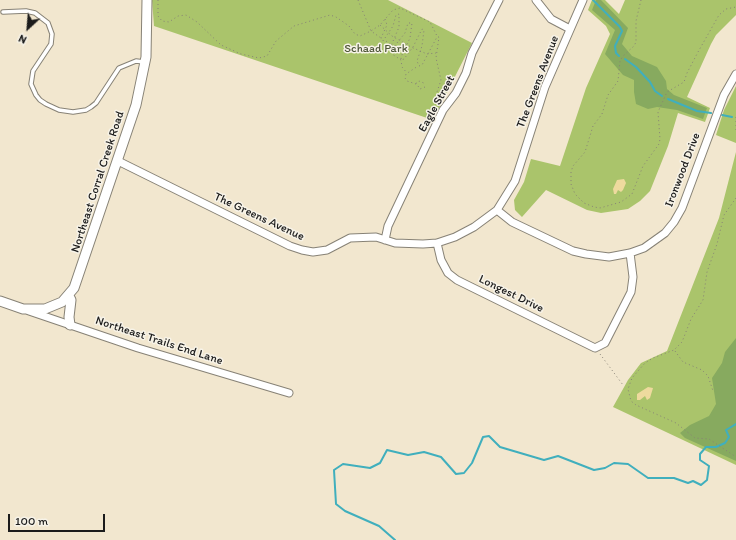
<!DOCTYPE html>
<style>
body{margin:0}
#map{position:relative;width:736px;height:540px;overflow:hidden;background:#f2e7cf;font-family:Itim,sans-serif}
canvas{display:block}
.north{position:absolute;left:8px;top:8px;width:40px;height:40px;-webkit-text-stroke:3px #f7f3e8;paint-order:stroke;rotate:206deg;font-size:11px;font-weight:700;line-height:16px;text-align:center;color:#1c1c1c}
.north::after{content:'';display:block;margin:auto;width:14px;height:18px;background:#1c1c1c;clip-path:polygon(50% 0,100% 100%,50% 72%,0 100%)}
.scale{position:absolute;left:8px;top:514px;width:97px;height:18px;box-sizing:border-box;border:2px solid #1c1c1c;border-top:0;padding-left:5px;font-size:12px;line-height:14px;white-space:nowrap;color:#1c1c1c;-webkit-text-stroke:3px #f7f3e8;paint-order:stroke}
</style>
<div id="map">
<canvas width="736" height="540"></canvas>
<div class="north">N</div>
<div class="scale">100 m</div>
</div>
<script>
const g = document.querySelector('canvas').getContext('2d');
g.lineJoin = 'round';
function fillPath(path, color) {
  g.fillStyle = color;
  g.fill(path, 'evenodd');
}
function poly(rows) {
  const path = new Path2D();
  for (const r of rows) {
    path.moveTo(r[0], r[1]);
    for (let i = 2; i < r.length; i += 2) path.lineTo(r[i], r[i + 1]);
  }
  return path;
}
function strokePath(path, color, width, dash) {
  g.strokeStyle = color;
  g.lineWidth = width;
  g.lineCap = dash ? 'butt' : 'round';
  g.setLineDash(dash || []);
  g.stroke(path);
}
function drawText(font, color, halo, rows, align = 'center') {
  g.font = font + ' Itim,sans-serif';
  g.lineWidth = 3;
  g.setLineDash([]);
  g.textBaseline = 'middle';
  g.strokeStyle = halo;
  g.fillStyle = color;
  for (const [text, x, y, turn = 0] of rows) {
    g.save();
    g.translate(x, y);
    g.rotate((+turn || 0) * Math.PI / 180);
    g.textAlign = isNaN(turn) ? turn : align;
    if (halo) g.strokeText(text, 0, 0);
    g.fillText(text, 0, 0);
    g.restore();
  }
}
fillPath(poly([
 [152,0,388,0,472,43,433,120,154,26],
 [592,0,605,0,619,14,625,0,736,0,736,15,716,35,711,44,687,97,710,108,705,122,678,113,668,146,650,191,640,201,628,209,601,213,587,210,546,190,522,217,515,210,514,200,524,182,531,159,560,166,586,88,610,34,606,26,588,10],
 [736,86,736,143,716,135,724,110],
 [736,152,736,465,613,407,628,380,641,363,667,351,719,218]
]), '#aac46b');
fillPath(poly([
 [596,0,601,0,628,28,622,44,632,56,657,67,666,81,667,89,674,95,707,108,703,119,677,110,657,107,648,109,636,104,634,92,634,80,623,75,605,54,615,30,592,10],
 [736,338,736,461,685,438,680,433,690,425,709,416,716,404,712,378,722,363,725,352]
]), '#87aa5f');
fillPath(poly([
 [624,179,626,183,623,190,621,192,618,190,616,194,614,194,613,189,617,180],
 [648,387,653,388,650,398,647,400,645,396,640,400,637,400,637,394]
]), '#eeda9e');
strokePath(poly([
 [593,0,620,27,622,31,615,46,616,53,619,56],
 [625,59,636,67,650,82,655,91,662,96],
 [668,99,697,111,711,113],
 [722,115,732,117],
 [395,540,379,526,345,511,336,504,334,470,343,464,370,468,380,463,387,450,408,455,424,452,441,457,456,474,464,473,472,463,483,437,489,436,500,447,544,460,558,456,594,470,605,468,614,463,628,464,648,478,674,478,688,483,693,481,701,485,707,480,709,466,700,460,700,454,706,447,716,447,725,443,729,437,726,430,736,424]
]), '#40afbd', 2);
const service = poly([
 [3,12,26,11,35,13,48,23,52,34,51,44,33,71,31,84,36,95,40,100,46,104,59,110,73,112,86,110,91,107,96,103,119,68,136,61,144,62]
]);
const minor = poly([
 [536,0,551,19,570,29],
 [118,161,290,246,302,250,313,252,327,250,350,238,376,237,395,243,423,244,437,243,455,237,474,227,497,210,515,181,545,87,583,0],
 [497,210,512,222,573,251,586,254,609,257,630,253,644,248,665,233,674,222,682,208,724,95,736,74],
 [385,240,388,226,443,110,456,93,466,73,472,53,499,0],
 [437,243,441,260,448,273,457,280,595,348,605,343,631,292,633,277,630,253],
 [29,311,138,348,289,393]
]);
const tertiary = poly([
 [69,296,71,300,69,317,70,325],
 [0,301,23,309,45,309,62,302,74,288,136,105,146,57,147,0]
]);
strokePath(service, '#878276', 5.5);
strokePath(minor, '#878276', 9);
strokePath(tertiary, '#878276', 11);
strokePath(poly([
 [158,0,158,16,162,21,169,22,178,16,186,15,197,22,221,45,241,54,259,58,267,56,276,41,294,26,330,15,336,17,349,26,355,34,360,36,371,31,380,25,393,10,400,8,430,22,437,36],
 [358,0,371,31,381,38],
 [641,0,636,21,636,42,634,46,623,56,620,61,618,81,608,95,602,114,593,126,585,152,573,166,571,172,571,184,575,194,584,203,594,207,600,208,621,202,632,194,643,166,659,144,660,139,658,112,667,92,684,82,687,73,698,52,719,15,726,9,736,7],
 [385,19,387,25,381,38,383,41,393,26,396,15,399,14,399,27,391,46,393,48,405,33,408,23,412,23,410,38,401,57,401,60,404,59,413,47,422,29,424,30,422,46,417,61,419,66,422,65,437,37,439,37,436,58,441,80,437,92,437,106],
 [380,25,392,36,411,47,427,54,436,53],
 [386,41,391,45],
 [391,48,392,54,401,60,402,67,407,73],
 [416,84,407,81,405,78,406,74,418,66],
 [425,87,420,89,416,83,419,81,426,84],
 [736,117,736,132],
 [736,198,724,215,717,244,707,272,703,300,691,319,682,342,674,350,653,358,645,363,632,378,628,389,631,401,636,405,676,423,695,438,709,439,736,457],
 [675,351,683,362,702,370,708,376,713,391],
 [600,354,623,385]
]), '#878276', 1, [1, 3]);
strokePath(service, '#fff', 3.5);
strokePath(minor, '#fff', 7);
strokePath(tertiary, '#fff', 9);
drawText('12px', '#4e5738', '#f7f3e8', [
 ["Schaad Park",376,49]
]);
drawText('12px', '#1c1c1c', '#f7f3e8', [
 ["The Greens Avenue",538,82,-69],
 ["Eagle Street",437,104,-61],
 ["Ironwood Drive",683,170,-69],
 ["Northeast Corral Creek Road",98,182,-72],
 ["The Greens Avenue",259,217,25],
 ["Longest Drive",511,294,26],
 ["Northeast Trails End Lane",159,341,18]
]);
</script>
